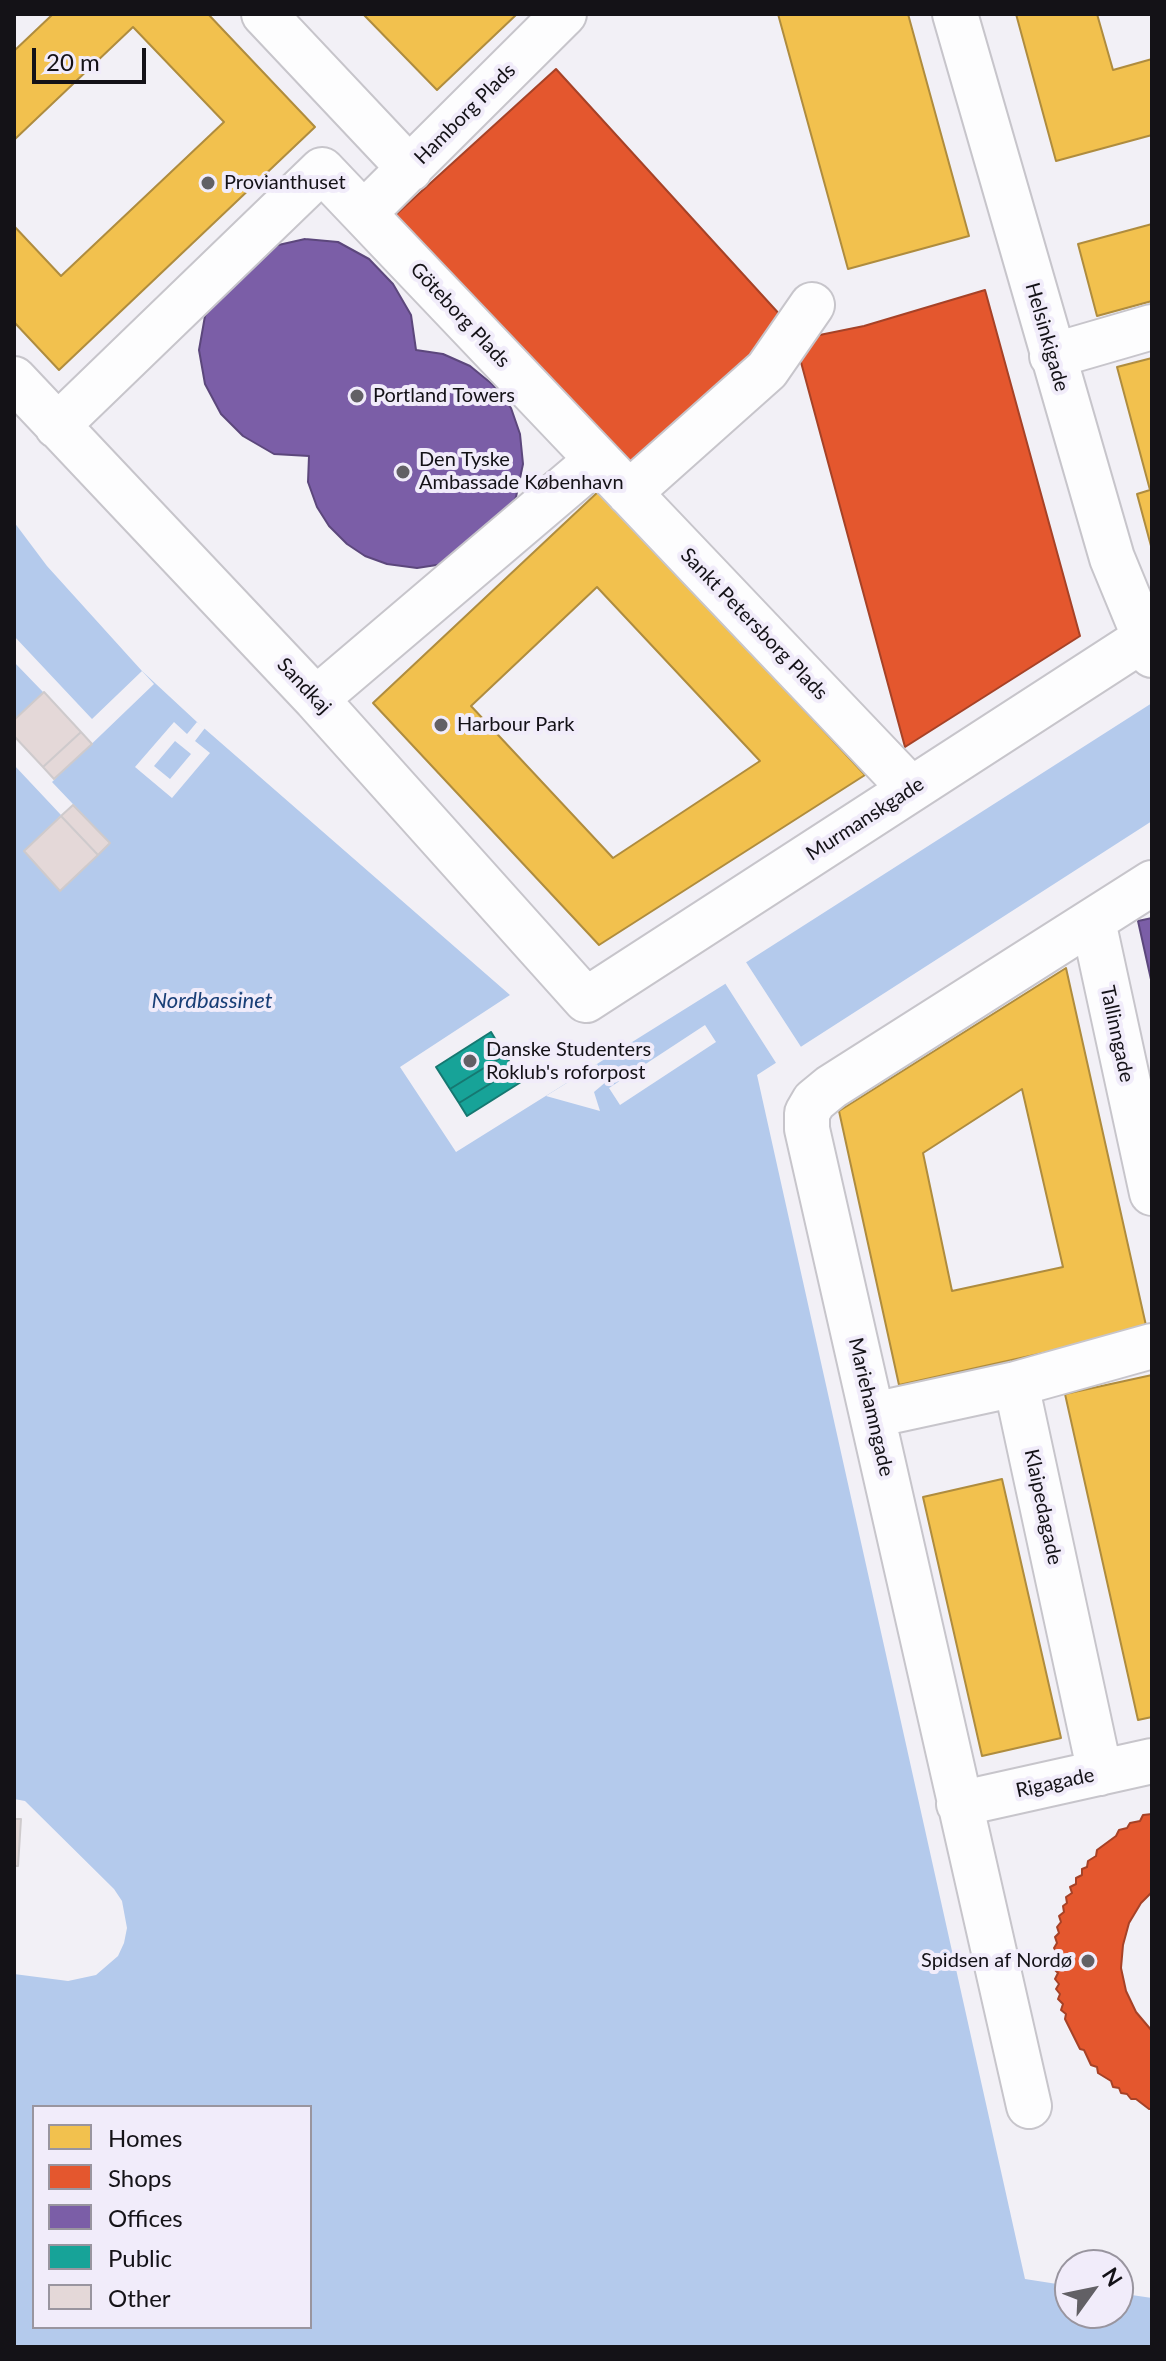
<!DOCTYPE html>
<meta charset="utf-8">
<style>
body{margin:0}
#map{position:relative;width:1166px;height:2361px;overflow:hidden;background:#f2f0f6;font-family:Lato,sans-serif}
canvas{display:block}
.frame{position:absolute;inset:0;border:16px solid #141217;pointer-events:none}
.legend{position:absolute;left:32px;top:2105px;width:280px;height:224px;box-sizing:border-box;background:#f1ecfa;border:2px solid #99959f;margin:0;padding:10px 14px;list-style:none;font-size:24px;color:#141217}
.legend li{display:flex;align-items:center;gap:16px;height:40px}
.legend b{width:40px;border:2px solid #99959f}
.north{position:absolute;left:1054px;top:2249px;width:80px;height:80px;box-sizing:border-box;background:#f1ecfa;border:2px solid #99959f;border-radius:50%;rotate:57deg;font-size:22px;font-weight:700;line-height:32px;text-align:center;color:#141217}
.north::after{content:'';display:block;margin:auto;width:28px;height:36px;background:#626065;clip-path:polygon(50% 0,100% 100%,50% 72%,0 100%)}
.scale{position:absolute;left:32px;top:48px;width:114px;height:36px;box-sizing:border-box;border:4px solid #141217;border-top:0;padding-left:10px;font-size:24px;line-height:28px;white-space:nowrap;color:#141217;-webkit-text-stroke:6px #f1ecfa;paint-order:stroke}
</style>
<div id="map">
<canvas width="1166" height="2361"></canvas>
<div class="frame"></div>
<ul class="legend">
<li><b style="height:22px;background:#f2c14e"></b>Homes</li>
<li><b style="height:22px;background:#e4572e"></b>Shops</li>
<li><b style="height:22px;background:#7b5ea7"></b>Offices</li>
<li><b style="height:22px;background:#17a398"></b>Public</li>
<li><b style="height:22px;background:#e4d8d8"></b>Other</li>
</ul>
<div class="north">N</div>
<div class="scale">20 m</div>
</div>
<script>
const g = document.querySelector('canvas').getContext('2d');
g.lineJoin = 'round';
function fillPath(path, color) {
  g.fillStyle = color;
  g.fill(path, 'evenodd');
}
function poly(rows) {
  const path = new Path2D();
  for (const r of rows) {
    path.moveTo(r[0], r[1]);
    for (let i = 2; i < r.length; i += 2) path.lineTo(r[i], r[i + 1]);
  }
  return path;
}
function strokePath(path, color, width, dash) {
  g.strokeStyle = color;
  g.lineWidth = width;
  g.lineCap = dash ? 'butt' : 'round';
  g.setLineDash(dash || []);
  g.stroke(path);
}
function drawText(font, color, halo, rows, align = 'center') {
  g.font = font + ' Lato,sans-serif';
  g.lineWidth = 8;
  g.setLineDash([]);
  g.textBaseline = 'middle';
  g.strokeStyle = halo;
  g.fillStyle = color;
  for (const [text, x, y, turn = 0] of rows) {
    g.save();
    g.translate(x, y);
    g.rotate((+turn || 0) * Math.PI / 180);
    g.textAlign = isNaN(turn) ? turn : align;
    if (halo) g.strokeText(text, 0, 0);
    g.fillText(text, 0, 0);
    g.restore();
  }
}
fillPath(poly([
 [14,522,47,566,142,671,197,722,510,995,400,1067,456,1152,725,984,745,963,1152,703,1152,821,757,1075,1025,2279,1070,2286,1070,2313,1118,2313,1118,2293,1152,2298,1152,2347,14,2347,14,1974,68,1981,96,1975,118,1956,124,1943,127,1928,122,1901,114,1889,25,1801,14,1799],
 [34,2107,310,2107,310,2327,34,2327]
]), '#b4caec');
fillPath(poly([
 [14,636,92,719,142,671,154,684,52,782,110,843,60,891,24,851,61,815,14,765,14,720,43,692,14,662],
 [174,722,187,734,197,722,205,728,195,741,210,753,172,798,135,767],
 [175,741,191,754,170,779,154,766],
 [744,959,803,1050,778,1066,723,980],
 [705,1025,716,1042,620,1105,609,1088],
 [597,1064,607,1081,594,1092,600,1111,546,1096]
]), '#f2f0f6');
const homes = poly([
 [53,14,208,14,315,127,59,370,14,322,14,226,61,276,224,122,133,27,14,140,14,51,53,14],
 [363,14,517,14,437,90,363,14],
 [778,14,908,14,969,236,848,269,778,14],
 [1016,14,1097,14,1113,70,1152,59,1152,135,1056,161,1016,14],
 [1152,224,1152,301,1097,316,1078,244,1152,224],
 [1152,358,1152,545,1151,546,1137,494,1150,490,1117,367,1152,358],
 [600,490,865,775,599,945,373,703,600,490],
 [597,587,760,761,613,858,471,706,597,587],
 [1066,968,1147,1330,899,1385,839,1111,1066,968],
 [1022,1089,1063,1267,952,1291,923,1153,1022,1089],
 [1152,1375,1152,1717,1138,1720,1065,1394,1152,1375],
 [1002,1479,1061,1738,982,1756,923,1497,1002,1479]
]);
fillPath(homes, '#f2c14e');
strokePath(homes, '#af8c3e', 2);
const shops = poly([
 [556,69,792,328,626,479,390,220,556,69],
 [985,290,1080,636,905,747,795,340,864,326,985,290],
 [1152,1814,1152,1892,1141,1903,1129,1923,1123,1945,1121,1968,1126,1991,1136,2012,1152,2031,1152,2109,1149,2109,1136,2099,1131,2099,1127,2094,1121,2093,1119,2088,1113,2087,1111,2081,1098,2073,1097,2067,1091,2065,1084,2050,1080,2049,1065,2019,1066,2014,1061,2010,1063,2004,1058,1999,1060,1994,1056,1989,1059,1984,1055,1979,1058,1973,1054,1969,1057,1963,1054,1958,1057,1953,1054,1948,1057,1943,1055,1937,1059,1933,1057,1927,1061,1922,1059,1916,1064,1912,1063,1906,1067,1903,1066,1897,1072,1893,1070,1887,1076,1884,1076,1878,1082,1875,1082,1869,1087,1867,1088,1861,1096,1856,1097,1850,1116,1836,1119,1830,1127,1828,1130,1823,1140,1821,1143,1815,1152,1814]
]);
fillPath(shops, '#e4572e');
strokePath(shops, '#a64227', 2);
const offices = poly([
 [305,239,338,242,369,259,393,284,411,315,416,350,443,354,470,366,492,384,511,408,520,434,523,464,516,497,500,528,443,564,417,568,387,564,365,556,347,544,329,526,317,507,308,482,309,456,274,454,243,436,221,414,205,384,199,350,205,316,220,287,274,246,305,239],
 [1152,918,1152,984,1138,921,1152,918]
]);
fillPath(offices, '#7b5ea7');
strokePath(offices, '#5c477c', 2);
const public = poly([
 [491,1032,505,1055,450,1089,436,1067,491,1032],
 [505,1055,514,1069,459,1103,450,1089,505,1055],
 [514,1069,521,1082,467,1116,459,1103,514,1069]
]);
fillPath(public, '#17a398');
strokePath(public, '#167871', 2);
const building = poly([
 [44,692,81,732,43,767,14,736,14,720,44,692],
 [81,732,92,744,54,779,43,767,81,732],
 [73,805,110,843,98,855,61,816,73,805],
 [61,816,98,855,60,891,24,851,61,816],
 [14,1819,21,1819,18,1866,14,1866,14,1819]
]);
fillPath(building, '#e4d8d8');
strokePath(building, '#cecacc', 2);
const minor = poly([
 [264,14,410,169],
 [955,14,1112,558,1152,655],
 [364,213,564,14],
 [1052,356,1152,327],
 [14,379,316,699,586,1000,1145,638],
 [57,426,322,170,911,789],
 [629,493,767,370,812,305],
 [316,699,597,460],
 [1093,921,1152,1193],
 [1016,1384,1100,1773],
 [873,1415,1016,1384,1152,1346],
 [959,1804,1152,1761],
 [1029,2106,807,1129,807,1113,814,1101,831,1087,1152,883]
]);
strokePath(minor, '#c7c5cb', 48);
strokePath(minor, '#fdfdfe', 44);
for (const [x, y, r, color] of [
 [208,183,8,"#626065"],
 [357,396,8,"#626065"],
 [403,472,8,"#626065"],
 [441,725,8,"#626065"],
 [470,1061,8,"#626065"],
 [1088,1961,8,"#626065"]
]) {
  const dot = new Path2D();
  dot.arc(x, y, r, 0, 2 * Math.PI);
  g.fillStyle = color;
  g.fill(dot);
  strokePath(dot, '#f1ecfa', 3);
}
drawText('20px', '#141217', '#f1ecfa', [
 ["Hamborg Plads",465,114,-45],
 ["Göteborg Plads",460,315,47],
 ["Helsinkigade",1047,337,74],
 ["Sankt Petersborg Plads",754,624,46],
 ["Sandkaj",304,686,47],
 ["Murmanskgade",865,819,-33],
 ["Tallinngade",1117,1034,78],
 ["Mariehamngade",871,1407,77],
 ["Klaipedagade",1043,1507,78],
 ["Rigagade",1055,1783,-12]
]);
drawText('20px', '#141217', '#f1ecfa', [
 ["Provianthuset",224,183],
 ["Portland Towers",373,396],
 ["Den Tyske",419,460],
 ["Ambassade København",419,483],
 ["Harbour Park",457,725],
 ["Danske Studenters",486,1050],
 ["Roklub's roforpost",486,1073],
 ["Spidsen af Nordø",1072,1961,"right"]
], 'left');
drawText('italic 22px', '#193f77', '#f1ecfa', [
 ["Nordbassinet",212,1001]
]);
</script>
